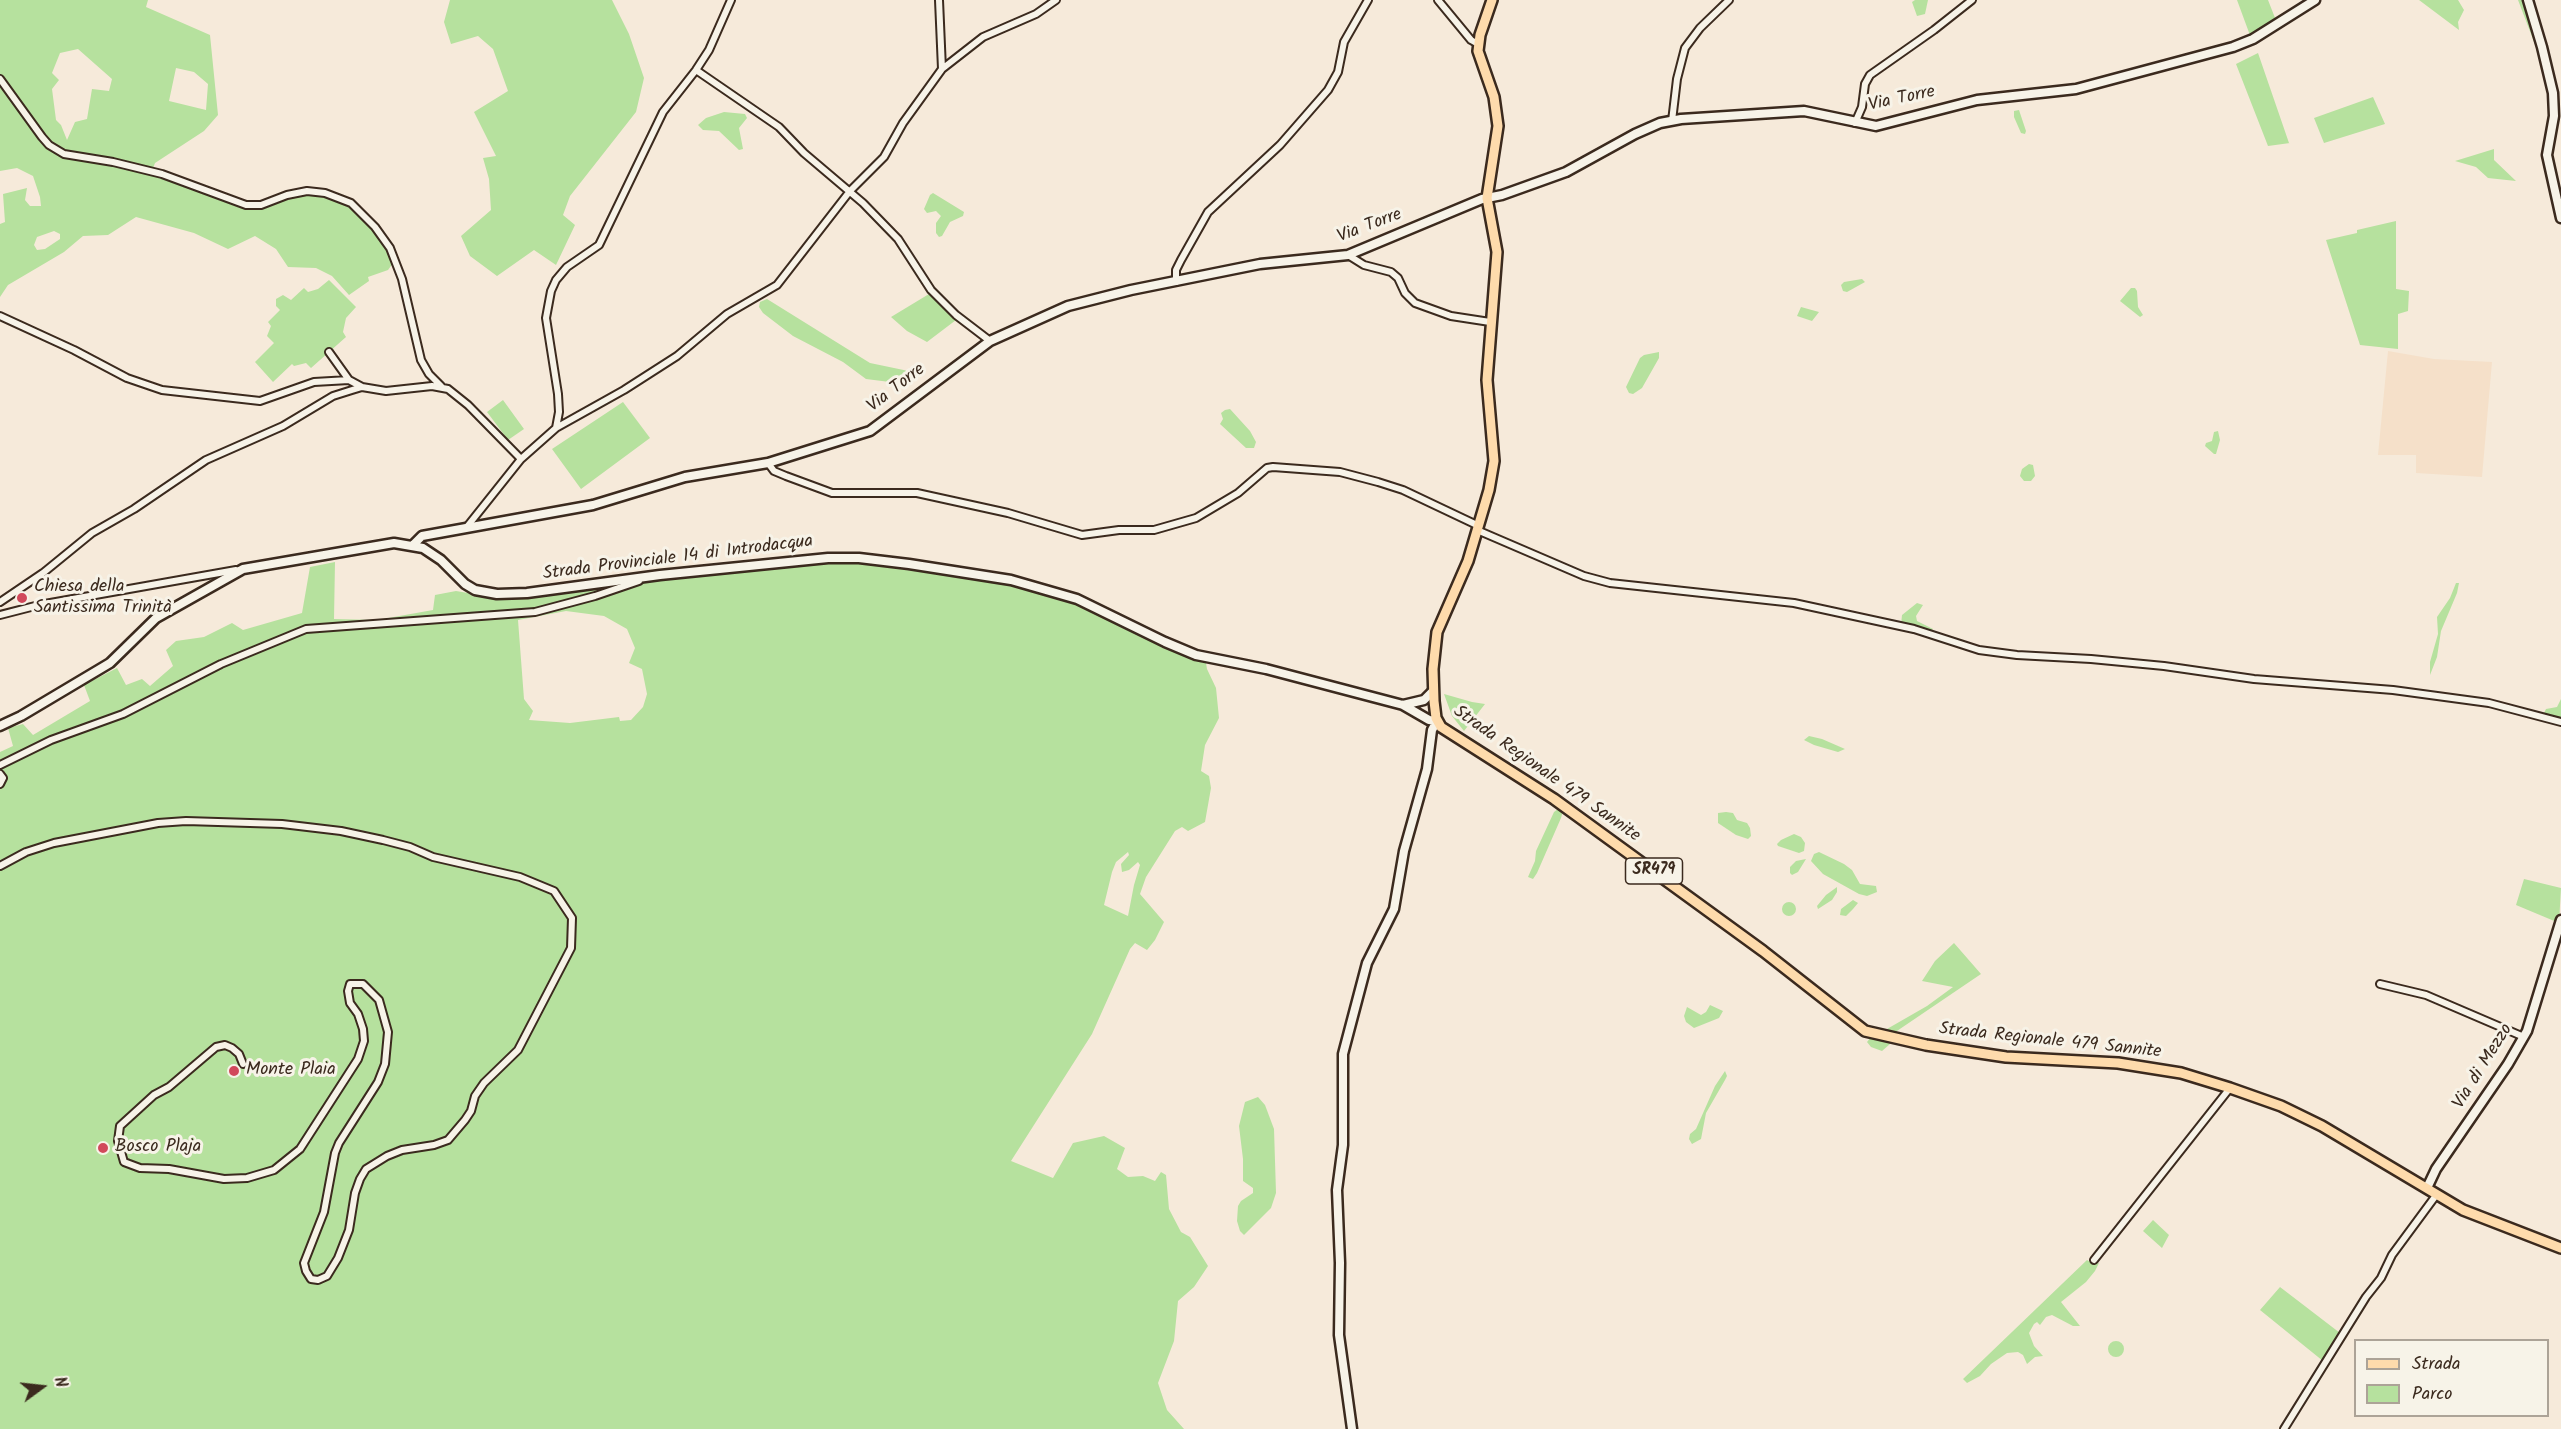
<!DOCTYPE html>
<meta charset="utf-8">
<style>
body{margin:0}
#map{position:relative;width:2561px;height:1429px;overflow:hidden;background:#f6eada;font-family:Kalam,sans-serif}
canvas{display:block}
.legend{position:absolute;left:2354px;top:1339px;width:195px;height:78px;box-sizing:border-box;background:#f7f3e8;border:2px solid #aca397;margin:0;padding:8px 10px;list-style:none;font-size:18px;color:#3b2a1e}
.legend li{display:flex;align-items:center;gap:12px;height:30px}
.legend b{width:30px;border:2px solid #aca397}
.north{position:absolute;left:12px;top:1357px;width:60px;height:60px;-webkit-text-stroke:4px #f7f3e8;paint-order:stroke;rotate:75deg;font-size:16px;font-weight:700;line-height:24px;text-align:center;color:#3b2a1e}
.north::after{content:'';display:block;margin:auto;width:21px;height:27px;background:#3b2a1e;clip-path:polygon(50% 0,100% 100%,50% 72%,0 100%)}
</style>
<div id="map">
<canvas width="2561" height="1429"></canvas>
<ul class="legend">
<li><b style="height:8px;background:#fedbac"></b>Strada</li>
<li><b style="height:16px;background:#b6e19e"></b>Parco</li>
</ul>
<div class="north">N</div>
</div>
<script>
const g = document.querySelector('canvas').getContext('2d');
g.lineJoin = 'round';
function fillPath(path, color) {
  g.fillStyle = color;
  g.fill(path, 'evenodd');
}
function poly(rows) {
  const path = new Path2D();
  for (const r of rows) {
    if (r.length === 3) {
      path.moveTo(r[0] + r[2], r[1]);
      path.arc(r[0], r[1], r[2], 0, 2 * Math.PI);
      continue;
    }
    path.moveTo(r[0], r[1]);
    for (let i = 2; i < r.length; i += 2) path.lineTo(r[i], r[i + 1]);
  }
  return path;
}
function strokePath(path, color, width, dash) {
  g.strokeStyle = color;
  g.lineWidth = width;
  g.lineCap = dash ? 'butt' : 'round';
  g.setLineDash(dash || []);
  g.stroke(path);
}
function drawText(font, color, halo, rows, align = 'center') {
  g.font = font + ' Kalam,sans-serif';
  g.lineWidth = 6;
  g.setLineDash([]);
  g.textBaseline = 'middle';
  g.strokeStyle = halo;
  g.fillStyle = color;
  for (const [text, x, y, turn = 0] of rows) {
    g.save();
    g.translate(x, y);
    g.rotate((+turn || 0) * Math.PI / 180);
    g.textAlign = isNaN(turn) ? turn : align;
    if (halo) g.strokeText(text, 0, 0);
    g.fillText(text, 0, 0);
    g.restore();
  }
}
fillPath(poly([
 [2388,351,2434,359,2492,362,2482,477,2416,473,2416,455,2378,455]
]), '#f5e0c9');
fillPath(poly([
 [0,0,148,0,146,7,210,35,218,115,204,131,155,163,152,171,246,205,270,202,313,192,357,207,396,259,388,270,368,277,369,281,349,295,332,276,316,268,288,267,276,249,255,236,228,249,194,233,136,217,108,235,83,236,64,252,8,285,0,297,0,224,5,222,3,194,27,188,25,200,30,206,41,206,40,197,33,176,17,168,0,171],
 [78,49,112,79,109,91,92,89,87,119,75,122,67,140,61,125,56,120,52,89,59,80,52,73,60,53],
 [176,68,194,72,208,84,206,110,169,101],
 [54,231,60,234,60,239,45,249,37,250,34,245,37,237],
 [450,0,612,0,629,34,644,78,636,112,570,196,563,215,575,225,556,265,534,250,497,276,470,256,461,236,491,210,489,179,483,158,496,156,474,112,508,91,493,49,478,36,451,44,444,22],
 [1915,0,1928,0,1925,14,1917,16,1912,2],
 [2237,0,2268,0,2277,23,2251,38],
 [2419,0,2458,0,2464,10,2458,22,2459,30],
 [2518,0,2525,0,2539,47,2536,47],
 [2258,53,2289,143,2290,143,2268,146,2236,64],
 [2373,97,2385,124,2324,143,2314,118],
 [2019,110,2026,131,2025,134,2021,133,2014,117,2014,111],
 [724,112,745,114,747,118,739,128,743,149,739,150,719,131,703,130,698,125,706,118],
 [2494,149,2494,160,2516,181,2488,178,2476,167,2455,161],
 [933,193,964,212,963,216,950,222,942,236,939,237,936,233,936,223,941,216,936,211,927,213,924,209,930,195],
 [2396,221,2396,289,2409,291,2408,311,2398,314,2398,349,2360,345,2326,240,2357,233,2357,230],
 [1862,279,1865,282,1847,292,1843,291,1841,285,1844,282],
 [329,280,356,307,346,318,343,332,346,337,311,368,306,363,294,366,292,364,273,382,255,362,274,343,267,336,271,326,268,322,280,310,276,306,276,299,283,295,291,300,304,288,308,292,318,289],
 [2131,288,2135,288,2137,291,2138,307,2143,315,2140,317,2120,301],
 [929,294,956,320,927,342,907,331,891,317],
 [767,299,870,363,918,373,918,377,910,381,890,382,866,379,843,362,793,336,763,313,759,307,760,302],
 [1801,307,1819,312,1812,321,1797,316],
 [1659,352,1659,358,1642,388,1633,394,1629,393,1626,387,1640,358,1644,355],
 [503,400,524,429,508,440,487,412],
 [623,402,650,438,581,489,552,449],
 [1230,409,1250,431,1256,442,1254,448,1246,448,1220,424,1223,419,1221,413,1225,410],
 [2218,431,2220,440,2216,454,2214,454,2205,446,2206,443,2212,441,2214,432],
 [2029,464,2033,465,2035,476,2031,481,2024,481,2020,476,2022,469],
 [828,558,964,572,1077,599,1205,657,1207,669,1216,688,1219,718,1205,745,1201,771,1209,776,1211,788,1205,822,1188,831,1182,827,1175,831,1146,877,1140,894,1164,922,1155,940,1147,950,1135,943,1130,949,1092,1034,1011,1161,1053,1178,1073,1143,1104,1136,1125,1148,1117,1169,1128,1177,1143,1176,1155,1181,1161,1172,1166,1175,1169,1209,1181,1232,1190,1237,1208,1266,1194,1287,1178,1301,1174,1341,1158,1383,1167,1410,1184,1429,0,1429,0,752,13,746,8,728,23,724,33,735,90,701,84,685,117,668,126,685,142,679,150,686,173,666,166,650,176,641,204,637,232,623,243,630,302,613,310,567,335,562,334,619,377,620,433,610,435,595,456,591,468,593,474,597,475,590,497,594],
 [566,611,604,616,627,629,635,648,629,663,642,669,647,694,643,707,631,720,620,721,619,717,570,723,529,720,533,711,524,699,518,620],
 [1128,852,1129,855,1121,864,1122,872,1129,870,1138,862,1140,865,1134,885,1128,916,1104,905,1112,872,1116,862],
 [2456,583,2459,583,2457,593,2441,631,2437,657,2430,675,2430,662,2438,634,2437,617,2450,598],
 [1917,603,1923,605,1916,616,1917,621,1933,629,1929,633,1901,625,1902,615],
 [1444,694,1472,702,1485,704,1464,731,1452,716],
 [2561,699,2561,720,2543,715,2546,709,2557,707],
 [1809,736,1822,739,1845,749,1838,752,1814,745,1804,740],
 [1558,809,1563,811,1561,818,1537,873,1533,879,1528,877,1535,861,1536,851,1554,812],
 [1726,812,1733,813,1737,820,1747,823,1750,828,1751,836,1748,839,1736,835,1718,823,1718,813],
 [1794,834,1801,837,1805,843,1804,851,1799,853,1778,846,1777,844,1781,840],
 [1819,852,1844,864,1852,870,1860,884,1876,886,1877,892,1867,896,1859,894,1823,874,1811,861,1814,854],
 [1806,859,1798,872,1792,875,1790,873,1790,867,1796,861],
 [2524,879,2561,888,2559,923,2516,905],
 [1837,887,1837,892,1832,900,1818,909,1817,906,1826,895],
 [1853,900,1858,903,1853,909,1846,916,1840,915,1841,909],
 [1789,909,7],
 [1954,943,1981,974,1891,1035,1880,1033,1927,1006,1953,987,1922,981,1935,961],
 [1710,1005,1723,1011,1719,1018,1694,1028,1686,1022,1684,1016,1687,1007,1701,1015,1706,1012],
 [1871,1037,1890,1042,1890,1044,1882,1051,1871,1047,1867,1042],
 [1725,1071,1727,1076,1725,1080,1706,1113,1701,1139,1692,1144,1689,1139,1690,1134,1696,1129,1715,1086],
 [1258,1097,1265,1105,1274,1129,1276,1193,1271,1208,1244,1235,1240,1231,1237,1221,1238,1206,1241,1201,1253,1193,1253,1188,1243,1181,1243,1159,1239,1126,1245,1102],
 [2153,1220,2169,1235,2162,1248,2143,1231],
 [2087,1260,2094,1264,2099,1263,2095,1271,2086,1282,2061,1302,2080,1326,2073,1326,2052,1315,2046,1317,2040,1325,2037,1322,2034,1324,2029,1333,2034,1346,2043,1356,2035,1357,2027,1364,2023,1355,2018,1352,2007,1353,1991,1364,1980,1376,1967,1383,1963,1379],
 [2280,1287,2340,1333,2323,1361,2260,1310],
 [2116,1349,8]
]), '#b6e19e');
const minor = poly([
 [939,0,942,69],
 [1438,0,1471,40,1478,44],
 [696,70,779,127,804,153,863,203,898,239,931,290,956,315,990,341],
 [0,79,42,137,49,145,64,154,113,162,162,174,246,205,261,205,287,195,307,191,325,193,351,203,375,227,390,248,402,279,421,360,429,374,441,386],
 [1672,121,1677,79,1685,48,1700,28,1729,0],
 [1855,123,1862,107,1865,84,1870,75,1934,30,1972,0],
 [1348,255,1364,265,1391,272,1398,278,1405,293,1415,303,1451,316,1490,322],
 [1176,282,1176,270,1181,260,1208,212,1280,145,1328,90,1338,72,1344,42,1368,0],
 [0,316,74,350,127,378,162,390,260,401,314,382,349,380,362,387],
 [329,352,349,380],
 [556,428,624,390,677,356,727,314,777,285,850,191,884,157,903,123,942,69,983,37,1036,14,1056,0],
 [768,463,774,471,786,476,832,493,917,493,1008,513,1082,535,1119,530,1154,530,1196,518,1238,493,1267,468,1273,467,1340,472,1378,482,1403,490,1479,526],
 [466,528,521,459,556,428,559,412,558,394,546,318,551,291,556,280,567,267,599,245,663,112,696,70,709,50,731,0],
 [1477,530,1584,576,1610,583,1794,603,1914,629,1979,650,2017,655,2091,659,2164,666,2254,679,2393,690,2489,703,2561,722],
 [0,602,43,573,92,533,134,509,206,460,283,426,333,396,352,390,362,387,386,391,432,386,448,389,468,405,521,459],
 [0,615,39,605,236,570],
 [0,765,51,740,123,714,221,664,306,629,535,612,595,596,639,581,639,578],
 [0,774,3,778,0,784],
 [0,866,26,852,54,843,158,823,186,821,282,824,341,831,383,840,410,847,433,857,520,877,554,891,572,918,571,948,518,1050,484,1083,475,1096,471,1111,465,1120,448,1140,434,1145,402,1150,387,1156,366,1169,360,1179,355,1193,349,1230,338,1258,327,1276,318,1280,311,1279,306,1271,304,1263,324,1212,335,1153,339,1143,378,1082,385,1064,388,1032,379,1000,363,984,350,984,348,991,350,1003,358,1014,363,1029,364,1041,358,1059,300,1149,274,1170,247,1178,224,1179,169,1169,140,1168,124,1162,118,1141,120,1126,154,1095,169,1087,216,1047,225,1045,232,1048,239,1054,243,1064],
 [2380,984,2426,995,2524,1037],
 [2094,1260,2230,1088],
 [2284,1429,2366,1297,2381,1278,2392,1255,2437,1194]
]);
const secondary = poly([
 [2528,0,2542,47,2553,93,2554,116,2547,155,2561,218],
 [413,545,422,536,593,505,685,477,768,463,870,431,990,341,1068,306,1131,290,1260,264,1348,255,1482,199,1502,195,1566,172,1635,134,1660,123,1681,119,1804,111,1876,126,1977,100,2076,89,2233,47,2253,39,2315,0],
 [0,726,21,716,110,663,156,618,243,569,394,543,423,548,441,560,465,584,475,590,497,594,527,593,660,575,828,558,859,558,909,564,1011,580,1077,599,1165,642,1196,655,1266,669,1403,705,1424,700,1433,691],
 [2427,1188,2436,1169,2508,1064,2527,1031,2561,920],
 [1352,1429,1339,1335,1340,1263,1337,1190,1343,1145,1343,1054,1367,963,1394,909,1404,851,1427,769,1432,730,1437,721,1429,720,1403,705]
]);
const primary = poly([
 [1492,0,1480,35,1478,51,1494,97,1498,126,1487,198,1497,252,1487,380,1494,461,1489,490,1468,561,1437,632,1433,669,1434,701,1436,718,1441,727,1554,799,1763,951,1865,1031,1926,1045,2006,1057,2118,1063,2181,1073,2230,1088,2281,1106,2322,1126,2463,1210,2561,1248]
]);
strokePath(minor, '#3b2a1e', 10);
strokePath(secondary, '#3b2a1e', 13);
strokePath(primary, '#3b2a1e', 14);
strokePath(minor, '#f7f3e8', 6);
strokePath(secondary, '#f7f3e8', 8);
strokePath(primary, '#fedbac', 9);
for (const [x, y, r, color] of [
 [22,598,6,"#d1495b"],
 [234,1071,6,"#d1495b"],
 [103,1148,6,"#d1495b"]
]) {
  const dot = new Path2D();
  dot.arc(x, y, r, 0, 2 * Math.PI);
  g.fillStyle = color;
  g.fill(dot);
  strokePath(dot, '#f7f3e8', 2);
}
for (const [x, y, w] of [
 [1654,871,57]
]) {
  const box = new Path2D();
  box.roundRect(x - w / 2, y - 13, w, 26, 4.5);
  g.fillStyle = '#f7f3e8';
  g.fill(box);
  strokePath(box, '#3b2a1e', 1.5);
}
drawText('bold 16px', '#3b2a1e', null, [
 ["SR479",1654,871]
]);
drawText('18px', '#3b2a1e', '#f7f3e8', [
 ["Via Torre",1902,100,-12],
 ["Via Torre",1370,227,-21],
 ["Via Torre",897,389,-38],
 ["Strada Provinciale 14 di Introdacqua",678,559,-7],
 ["Strada Regionale 479 Sannite",1546,775,35],
 ["Strada Regionale 479 Sannite",2050,1042,6],
 ["Via di Mezzo",2484,1067,-58]
]);
drawText('18px', '#3b2a1e', '#f7f3e8', [
 ["Chiesa della",34,588],
 ["Santissima Trinità",34,609],
 ["Monte Plaia",246,1071],
 ["Bosco Plaja",115,1148]
], 'left');
</script>
